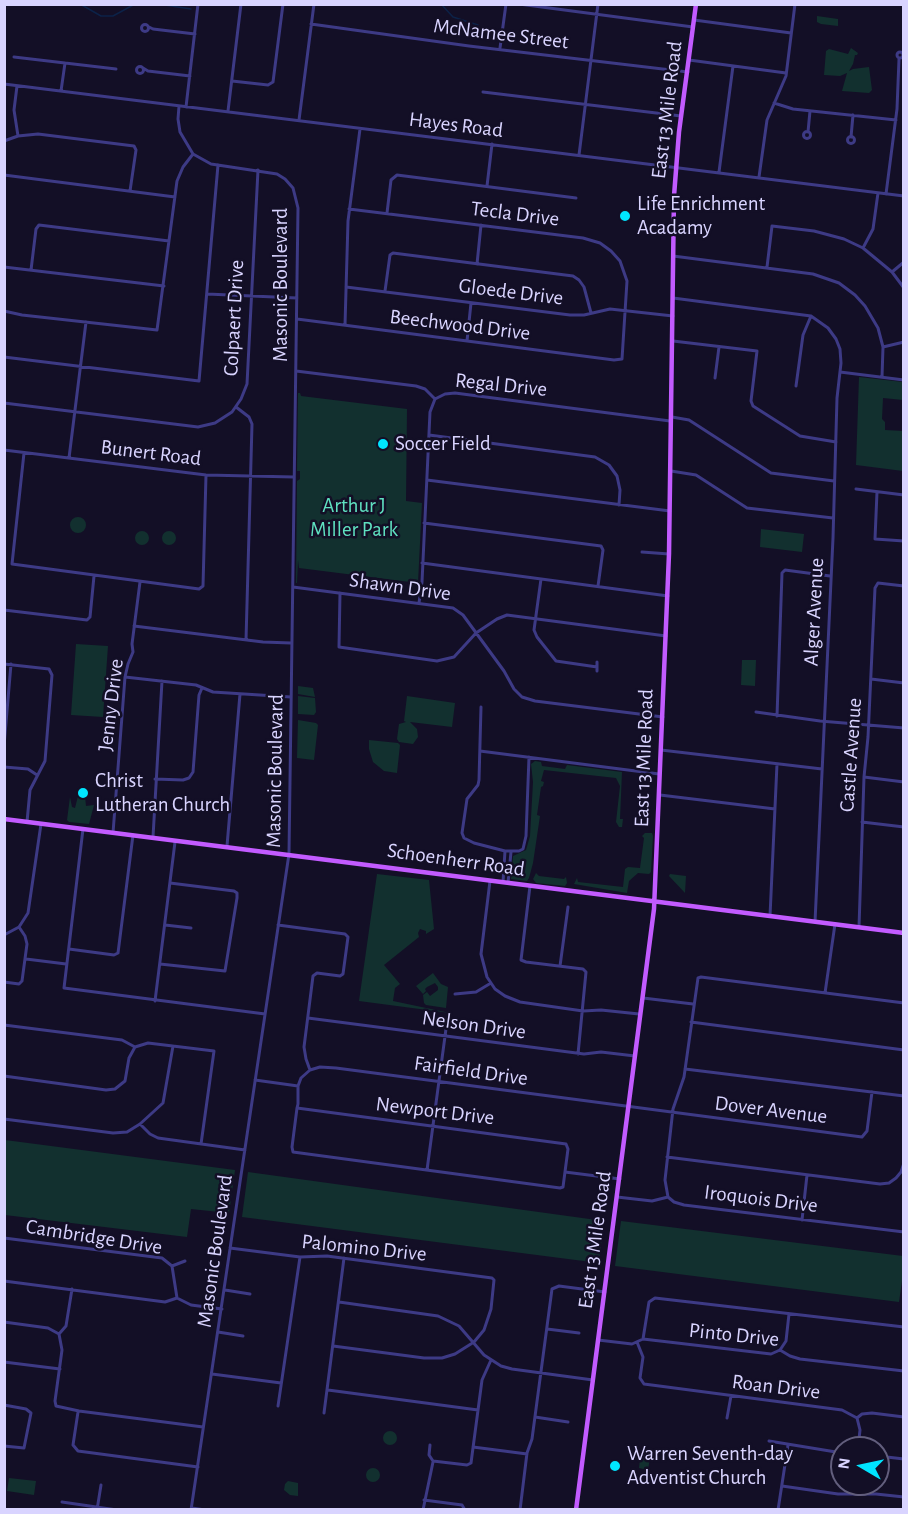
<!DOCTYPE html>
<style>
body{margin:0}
#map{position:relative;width:908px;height:1514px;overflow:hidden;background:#130f26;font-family:"Alegreya Sans",sans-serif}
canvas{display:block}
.frame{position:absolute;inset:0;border:6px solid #d9d4ff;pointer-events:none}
.north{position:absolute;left:830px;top:1436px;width:60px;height:60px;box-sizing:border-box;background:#130f26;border:2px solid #625e7d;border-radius:50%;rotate:279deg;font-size:16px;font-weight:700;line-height:24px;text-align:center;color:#d9d4ff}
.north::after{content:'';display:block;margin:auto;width:21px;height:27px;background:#00e5ff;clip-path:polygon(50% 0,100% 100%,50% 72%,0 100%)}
</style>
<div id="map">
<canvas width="908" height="1514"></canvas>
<div class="frame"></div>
<div class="north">N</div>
</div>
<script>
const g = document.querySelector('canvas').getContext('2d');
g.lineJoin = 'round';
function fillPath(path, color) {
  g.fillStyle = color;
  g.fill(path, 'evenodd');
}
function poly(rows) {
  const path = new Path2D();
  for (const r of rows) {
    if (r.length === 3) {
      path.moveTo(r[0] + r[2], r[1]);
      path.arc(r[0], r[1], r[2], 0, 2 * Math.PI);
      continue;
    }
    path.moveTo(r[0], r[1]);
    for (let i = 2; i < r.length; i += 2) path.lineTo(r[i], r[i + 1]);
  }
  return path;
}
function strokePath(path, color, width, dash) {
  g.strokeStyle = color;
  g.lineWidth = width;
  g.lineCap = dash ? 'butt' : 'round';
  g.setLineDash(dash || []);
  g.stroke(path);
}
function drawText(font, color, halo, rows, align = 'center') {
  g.font = font + ' "Alegreya Sans",sans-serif';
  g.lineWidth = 5;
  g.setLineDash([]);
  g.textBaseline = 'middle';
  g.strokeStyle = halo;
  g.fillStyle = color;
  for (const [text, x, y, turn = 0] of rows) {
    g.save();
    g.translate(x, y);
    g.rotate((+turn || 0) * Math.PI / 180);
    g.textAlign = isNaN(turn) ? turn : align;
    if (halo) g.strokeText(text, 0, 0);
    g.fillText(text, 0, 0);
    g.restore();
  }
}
fillPath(poly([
 [817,16,838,19,838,26,821,24,817,22],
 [851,48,858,53,857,55,855,55,853,64,849,71,853,69,869,67,872,90,869,93,842,91,847,73,840,76,824,75,826,51,829,49,848,54],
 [859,377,903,382,903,400,883,398,882,419,885,422,885,430,903,431,903,471,856,465],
 [298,393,300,393,301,396,407,409,406,501,422,503,418,583,299,568,298,560,297,583,296,583,297,481,300,479,300,471,297,471],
 [78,525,8],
 [761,529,804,534,802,552,760,547],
 [142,538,7],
 [169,538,7],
 [76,644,108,646,103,717,71,715],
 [742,660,756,660,755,686,741,685],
 [298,686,313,688,315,697,298,694],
 [298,696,315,698,316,712,314,715,298,714],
 [407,696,455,703,452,727,410,722,417,729,418,737,413,744,399,742,397,739,399,724,406,722,404,721],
 [298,720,316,723,318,725,314,760,297,758],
 [369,740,398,743,400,745,397,773,384,771,373,762,369,749],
 [535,761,541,762,542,766,565,769,567,765,622,772,620,819,623,819,622,827,619,827,616,822,620,786,616,778,544,770,541,781,544,782,543,786,541,787,537,815,540,816,533,863,529,878,527,881,511,879,513,856,526,850,530,836,533,782,531,764],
 [78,796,85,796,86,806,94,805,89,824,69,822,67,820,70,797,72,807,75,808],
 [645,833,652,833,653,836,651,872,649,874,638,873,629,881,627,893,574,884,577,878,578,882,623,887,625,869,628,867,640,868,644,838,642,836],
 [536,873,539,876,564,879,566,877,567,883,565,886,536,883,533,879],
 [377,874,429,880,434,929,426,934,426,931,420,929,418,933,419,937,384,965,400,984,395,988,393,1001,450,1013,359,1001],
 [670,874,686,876,685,893,669,876],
 [433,973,441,984,448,987,446,1008,426,1005,424,1003,423,995,427,992,430,996,438,990,438,987,435,983,427,987,425,989,426,991,423,994,416,986],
 [5,1140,235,1170,229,1213,191,1209,187,1237,5,1215],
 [248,1172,604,1221,599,1263,242,1217],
 [621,1221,903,1256,903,1274,899,1302,615,1266],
 [390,1438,7],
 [641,1450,651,1451,648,1470,639,1468],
 [373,1475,7],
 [9,1478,36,1481,34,1495,7,1491],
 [288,1481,298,1483,298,1496,290,1495,284,1490,285,1484]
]), '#12302f');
strokePath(poly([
 [80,4,101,16,113,16,135,4],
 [158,4,191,9],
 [441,4,453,17,478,25]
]), '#0c2248', 1.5);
strokePath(poly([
 [519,4,693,27],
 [694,20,791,33],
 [311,24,469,46,688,72],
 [145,28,3.5],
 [149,27,153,29,195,34],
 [500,48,506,4],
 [900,55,3],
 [14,57,116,69],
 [689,60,786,73],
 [140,70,3.5],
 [143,68,148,71,190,76],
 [232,81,268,85,273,82,283,4],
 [4,84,904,196],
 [17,86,14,110,18,136],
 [61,91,65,63],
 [483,92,681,116],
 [774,103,793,109,896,120],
 [179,106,178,119,180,132,193,154,211,164,277,174,285,179,293,188,298,208,289,854,191,1510],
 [186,107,198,4],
 [228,111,241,4],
 [299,120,314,4],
 [807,135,3.5],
 [808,132,810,111],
 [851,140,3.5],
 [851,137,853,115],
 [4,141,18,136,38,134,134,146,136,150,130,191],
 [579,155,598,4],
 [719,172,733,66],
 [4,175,175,197],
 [759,177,767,120,786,76,795,4],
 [487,186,492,144],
 [886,194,897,109,899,59],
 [387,213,391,180,397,175,576,198],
 [863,248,873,229,878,193],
 [673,256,813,274,839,283,855,295,865,306,878,328,883,347,882,377],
 [477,264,481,225],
 [4,267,164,286],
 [767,267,772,226,814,231,844,239,863,248,892,272,904,288],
 [31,270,36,229,39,225,169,241],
 [892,272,904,262],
 [346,287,570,315,584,315,610,309,673,316],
 [385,291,390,255,393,253,573,276,579,280,584,287,591,313],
 [207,294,297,298],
 [673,298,811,316,828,328,836,339,840,349,841,363,837,398,833,538,815,922],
 [4,311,22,315,157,330,177,181,183,167,193,154],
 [297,319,614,360,622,359,627,281,620,261,611,251,600,243,583,238,349,209],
 [345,325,348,221,360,129],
 [467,341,471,303],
 [673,341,757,351,751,401,753,406,800,436,836,442],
 [883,347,904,342],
 [4,357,199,381,218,165],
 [296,371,416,386,425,389,435,399],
 [840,372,904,380],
 [715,378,719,347],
 [796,386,803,335,811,316],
 [435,399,445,394,455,393,670,421],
 [4,403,198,427,215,423,232,412,241,399,247,384,258,170],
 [236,407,249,417,252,424,246,640],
 [672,417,689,420,771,473,834,481],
 [429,435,595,457,609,465,617,476,620,490,619,505],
 [4,450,206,475,294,477],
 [24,453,12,564,199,589,203,586,206,475],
 [69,458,86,322],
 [671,471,696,475,747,508,833,518],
 [427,480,670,511],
 [856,489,904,495],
 [877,492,875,539,904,541],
 [424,523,601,546,603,550,598,586],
 [642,552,669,554],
 [422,563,668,596],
 [541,579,534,630,537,637,556,661,597,667],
 [293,587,453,608,463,615,504,671,514,689,522,697,535,701,663,717],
 [340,593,339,647,437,661,454,657,476,633,497,619,507,615,666,636],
 [419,603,422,582,430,412,435,399],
 [4,610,87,620,90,617,94,576],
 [134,626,263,642,291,643],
 [4,664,49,669,52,675,45,761,30,790,27,822],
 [597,671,597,662],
 [125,677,196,685,213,692,291,697],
 [871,679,904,683],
 [481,707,479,780,478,785,467,799,462,833,464,838,474,843,505,851,519,851,523,849,526,836,529,757],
 [756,712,820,721,904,728],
 [777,716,782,573,785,570,830,576],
 [4,746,11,664],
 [661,750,822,769],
 [480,751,659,774],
 [4,767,28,769,37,775],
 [864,777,904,782],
 [155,779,183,780,189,778,193,772,199,695,202,688],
 [660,795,775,809],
 [862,822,904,827],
 [83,829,64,988,265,1014],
 [113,833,125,677,128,664,133,652,132,644,140,582],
 [153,837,162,681],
 [227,846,240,694],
 [490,881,481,954,487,977,495,989,505,996,520,1002,583,1011,601,1010,639,1014],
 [503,882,505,851],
 [508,883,511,852],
 [530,886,521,960,526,962,583,969,586,972,578,1054],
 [770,916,777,764],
 [165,925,191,928],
 [278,925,345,934,348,937,343,974,340,976,317,973,313,976,304,1047,306,1059,310,1070,301,1078,298,1086,298,1104,297,1108,292,1147,293,1152,560,1188,563,1187,568,1149,566,1144,297,1108],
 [859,927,864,777,868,737,875,588,878,583,904,586],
 [4,935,19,927,28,913,41,824],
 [69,949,114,955,118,953,133,835],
 [26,959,66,964],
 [160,964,225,971,237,898,237,893,234,891,170,883],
 [560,966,568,907],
 [4,982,19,984,22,981,27,944,25,936,19,927],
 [825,993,835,924],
 [455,994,476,992,491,983],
 [643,998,693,1004],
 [155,1001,175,842],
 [308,1018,584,1054,601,1052,635,1056],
 [691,1022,904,1050],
 [4,1025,122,1040,135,1047],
 [135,1047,148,1043,214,1051,201,1144],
 [685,1069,904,1096],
 [310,1070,320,1067,336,1068,862,1137,867,1131,872,1092],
 [4,1076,106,1090,115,1089,125,1081,129,1058,135,1047],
 [255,1080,298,1086],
 [4,1119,113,1133,127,1132,140,1124,163,1103,173,1046],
 [140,1124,150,1134,158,1138,245,1150],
 [667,1157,880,1184,889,1183,896,1178,901,1172,904,1163],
 [427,1170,448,1014],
 [565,1172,620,1179],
 [617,1197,652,1201,668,1197,674,1202,684,1205,904,1232],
 [668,1197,665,1180,673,1109,684,1077,698,978,701,977,904,1003],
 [802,1220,807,1175],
 [4,1238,162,1258,172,1266,177,1298,191,1305,222,1309],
 [230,1248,300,1257,327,1256,492,1278,494,1280,491,1309,484,1330,474,1342,455,1354,442,1358,424,1358,333,1346],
 [172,1266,185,1261],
 [4,1281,165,1302,177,1298],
 [72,1289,66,1326,59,1334,62,1350,55,1401,56,1406,79,1411,203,1427],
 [225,1290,250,1294],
 [339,1302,438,1316,459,1326,484,1355,501,1366,512,1369,593,1380],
 [4,1322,48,1328,59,1334],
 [547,1329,579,1333],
 [218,1332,243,1336],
 [643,1339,649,1302,655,1298,904,1327],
 [598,1340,632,1344,643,1339,771,1354,780,1350,786,1341,789,1314],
 [637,1342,643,1357,640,1378,644,1384,842,1410,857,1418],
 [780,1350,790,1356,800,1359,904,1371],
 [4,1362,60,1369],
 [212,1374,281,1383],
 [328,1390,478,1410],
 [4,1405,26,1409,31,1413,24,1448,4,1446],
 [278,1406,300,1257],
 [78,1412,73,1445,78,1451,198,1467],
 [324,1413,344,1258],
 [535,1417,568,1422],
 [727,1418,731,1396],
 [857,1418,862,1414,872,1413,904,1417],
 [857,1418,860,1430,858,1448],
 [769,1441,842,1453],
 [430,1445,429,1455,433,1461],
 [473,1447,527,1454],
 [878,1456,904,1459],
 [433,1461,467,1465,471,1463,482,1380,491,1360],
 [782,1486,838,1494,876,1494,904,1497],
 [424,1500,462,1505,465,1510],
 [62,1502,117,1510],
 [192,1508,205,1510],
 [97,1510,101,1485],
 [423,1510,433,1462],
 [520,1510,527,1453,532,1439,552,1289,559,1286,605,1292],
 [778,1510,788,1445]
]), '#3d3a85', 3);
strokePath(poly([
 [4,819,904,933],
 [576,1510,654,909,669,554,674,196,679,132,696,4]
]), '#c25bff', 4.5);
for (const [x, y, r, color] of [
 [625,216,6,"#00e5ff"],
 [383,444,6,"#00e5ff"],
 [83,793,6,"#00e5ff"],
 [615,1466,6,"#00e5ff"]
]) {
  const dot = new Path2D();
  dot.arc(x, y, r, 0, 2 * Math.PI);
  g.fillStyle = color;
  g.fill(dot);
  strokePath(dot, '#130f26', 2);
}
drawText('21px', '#d9d4ff', '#130f26', [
 ["McNamee Street",501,34,7],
 ["East 13 Mile Road",667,110,-83],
 ["Hayes Road",456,125,7],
 ["Tecla Drive",515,214,7],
 ["Masonic Boulevard",281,285,-90],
 ["Gloede Drive",511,292,7],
 ["Colpaert Drive",234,318,-87],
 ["Beechwood Drive",460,325,7],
 ["Regal Drive",501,385,6],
 ["Bunert Road",151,453,7],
 ["Shawn Drive",400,587,8],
 ["Alger Avenue",814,612,-87],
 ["Jenny Drive",111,705,-83],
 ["Castle Avenue",851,755,-86],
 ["East 13 Mile Road",644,758,-88],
 ["Masonic Boulevard",275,771,-89],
 ["Schoenherr Road",456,860,8],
 ["Nelson Drive",474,1025,8],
 ["Fairfield Drive",471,1071,8],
 ["Dover Avenue",771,1110,7],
 ["Newport Drive",435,1111,7],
 ["Iroquois Drive",761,1199,7],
 ["Cambridge Drive",94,1237,9],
 ["East 13 Mile Road",595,1240,-82],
 ["Palomino Drive",364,1248,6],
 ["Masonic Boulevard",215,1251,-82],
 ["Pinto Drive",734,1335,6],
 ["Roan Drive",776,1387,7]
]);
drawText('21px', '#d9d4ff', '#130f26', [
 ["Life Enrichment",637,204],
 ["Acadamy",637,228],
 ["Soccer Field",395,444],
 ["Christ",95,781],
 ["Lutheran Church",95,805],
 ["Warren Seventh-day",627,1454],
 ["Adventist Church",627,1478]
], 'left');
drawText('21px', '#5fe0c0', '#130f26', [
 ["Arthur J",354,506],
 ["Miller Park",354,530]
]);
</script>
